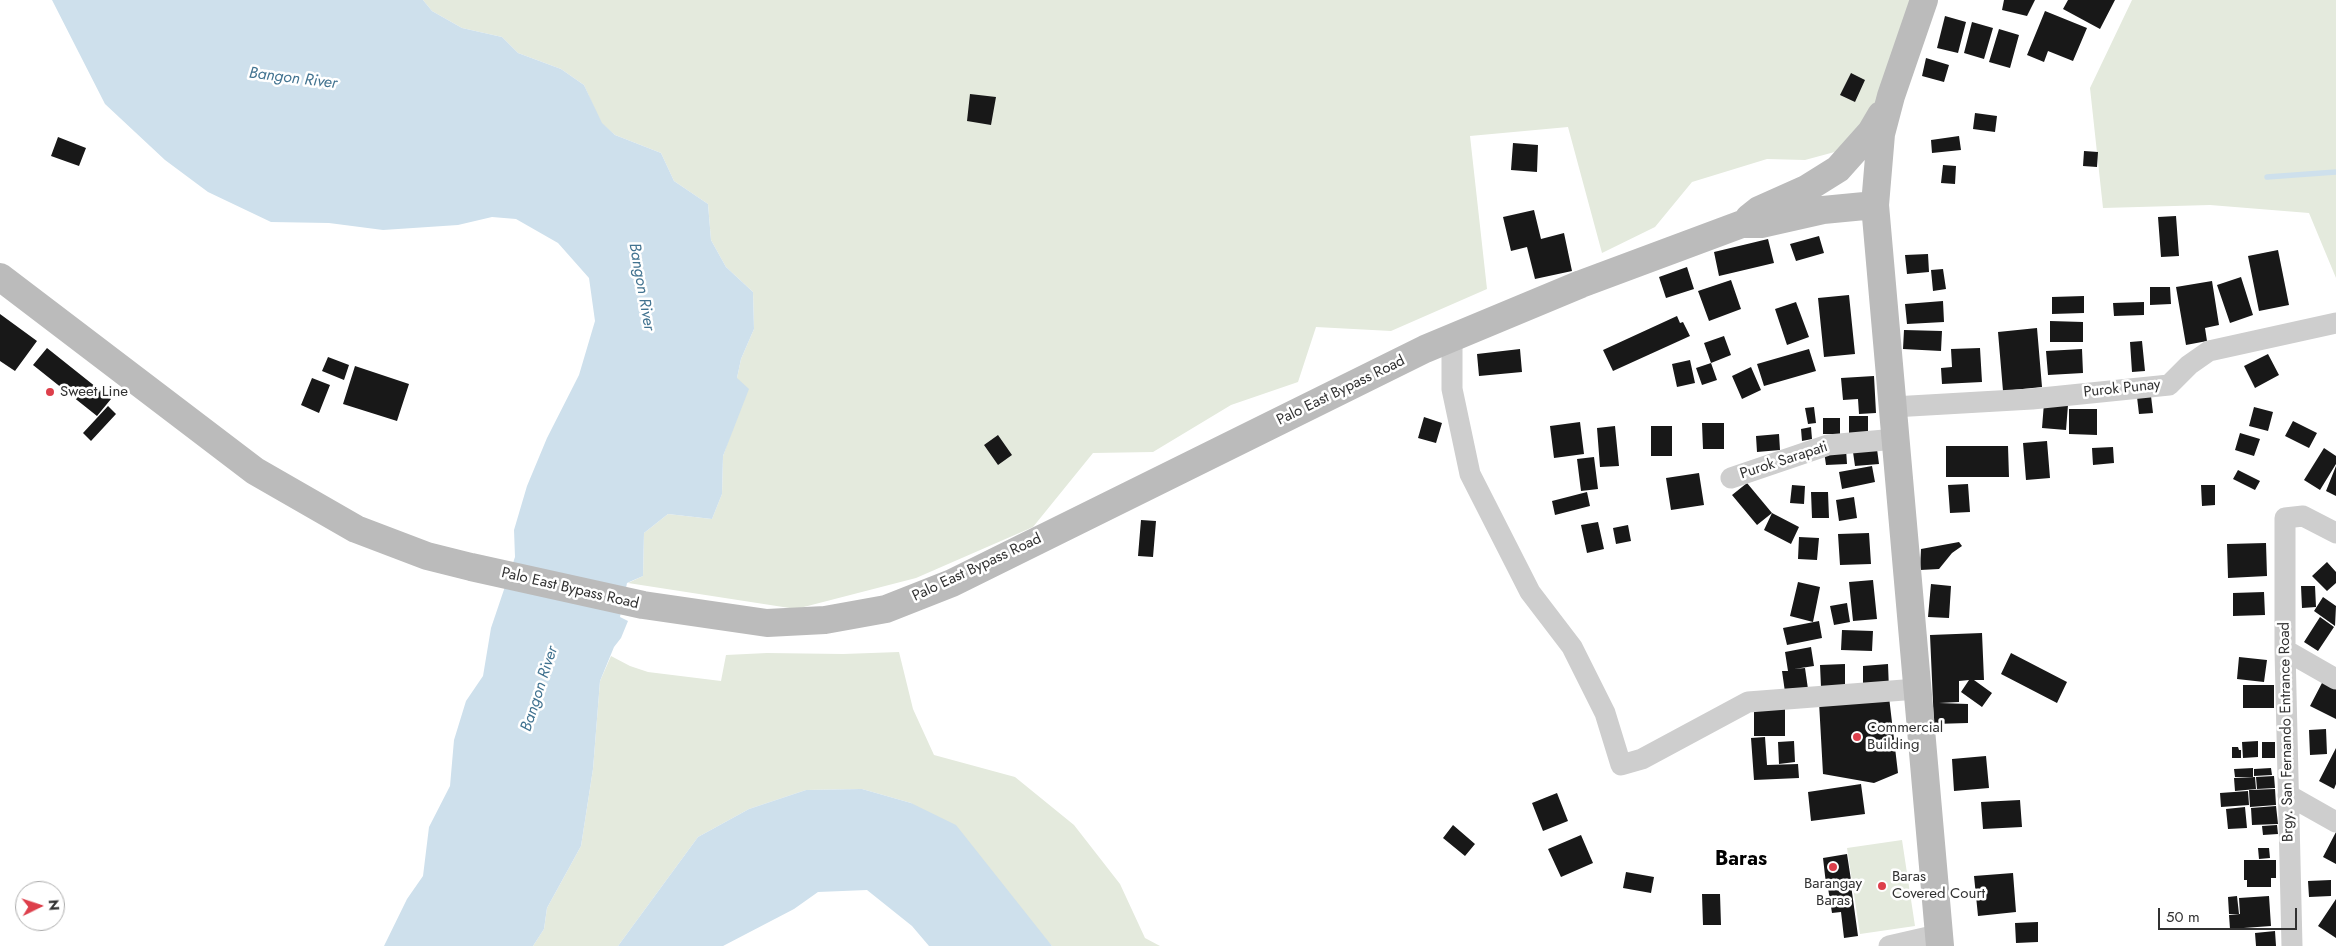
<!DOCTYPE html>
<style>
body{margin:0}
#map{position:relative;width:2336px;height:946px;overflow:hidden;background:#fff;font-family:Jost,sans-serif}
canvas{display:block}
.north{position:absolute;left:15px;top:881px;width:50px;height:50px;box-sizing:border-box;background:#fff;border:1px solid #adadad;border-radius:50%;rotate:86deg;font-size:14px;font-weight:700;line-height:20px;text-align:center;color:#313131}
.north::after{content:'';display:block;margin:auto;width:18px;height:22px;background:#dd3f4b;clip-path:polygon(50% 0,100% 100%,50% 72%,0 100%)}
.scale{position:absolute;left:2158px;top:908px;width:139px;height:22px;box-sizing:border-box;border:2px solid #313131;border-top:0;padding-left:6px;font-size:15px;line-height:18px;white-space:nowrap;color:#313131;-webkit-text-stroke:4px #fff;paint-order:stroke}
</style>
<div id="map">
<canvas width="2336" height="946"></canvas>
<div class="north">N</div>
<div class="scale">50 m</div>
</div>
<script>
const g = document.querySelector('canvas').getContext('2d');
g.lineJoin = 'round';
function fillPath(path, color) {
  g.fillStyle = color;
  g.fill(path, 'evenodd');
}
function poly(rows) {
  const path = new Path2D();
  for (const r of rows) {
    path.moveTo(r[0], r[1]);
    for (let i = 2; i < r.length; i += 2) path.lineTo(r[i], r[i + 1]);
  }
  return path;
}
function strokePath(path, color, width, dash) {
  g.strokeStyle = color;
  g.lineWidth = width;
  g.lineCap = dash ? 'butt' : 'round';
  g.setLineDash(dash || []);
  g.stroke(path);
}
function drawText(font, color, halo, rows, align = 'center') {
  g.font = font + ' Jost,sans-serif';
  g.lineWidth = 5;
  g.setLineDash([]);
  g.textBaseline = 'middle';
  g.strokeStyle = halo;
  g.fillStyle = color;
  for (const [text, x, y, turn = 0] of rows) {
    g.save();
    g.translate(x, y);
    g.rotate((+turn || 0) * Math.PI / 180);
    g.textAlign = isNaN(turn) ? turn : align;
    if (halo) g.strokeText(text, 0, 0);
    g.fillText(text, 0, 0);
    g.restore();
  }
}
fillPath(poly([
 [423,0,1916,0,1867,124,1842,150,1805,160,1767,159,1692,182,1655,227,1602,253,1568,127,1470,136,1487,289,1391,331,1316,327,1298,382,1231,405,1153,452,1093,453,1033,527,916,578,796,609,628,583,643,576,644,533,668,514,712,519,722,494,723,456,731,433,737,378,741,359,754,329,753,292,726,267,711,240,708,204,674,181,661,153,615,135,601,123,584,85,561,69,518,53,502,37,462,28,432,11],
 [2132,0,2336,0,2336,278,2309,213,2210,205,2103,208,2090,88],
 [899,652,913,709,934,755,1015,777,1074,825,1120,884,1145,938,1160,946,1052,946,911,803,862,789,806,790,749,809,698,837,618,946,533,946,544,929,547,908,581,846,593,769,600,681,611,656,630,666,648,672,721,681,726,655,767,653,843,654],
 [1902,840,1915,926,1860,934,1847,848]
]), '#e4eadd');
fillPath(poly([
 [52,0,423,0,432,11,462,28,502,37,518,53,561,69,584,85,602,123,615,135,661,153,674,181,708,204,711,240,726,267,753,292,754,329,741,359,737,378,749,389,723,456,722,494,712,519,668,514,644,533,643,576,627,583,620,617,628,621,621,638,614,647,600,681,593,769,581,846,547,908,544,929,533,946,384,946,407,899,423,876,429,827,450,786,454,740,466,701,483,676,491,628,515,557,514,530,527,486,547,438,579,375,595,321,589,278,558,243,516,219,492,217,458,225,383,230,329,223,271,222,208,192,165,160,105,104],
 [862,789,911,803,956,825,1052,946,929,946,912,926,867,890,818,892,794,909,723,946,618,946,698,837,749,809,806,790]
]), '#cee0ec');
strokePath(poly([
 [2267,177,2336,172]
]), '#cee0ec', 5.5);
fillPath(poly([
 [2004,0,2035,0,2027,16,2002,10],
 [2068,0,2115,0,2100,29,2063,9],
 [2045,11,2087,28,2073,61,2048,51,2044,62,2027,55],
 [1945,16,1966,22,1958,53,1937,48],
 [1972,22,1993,28,1984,59,1964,53],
 [1999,29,2019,35,2010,68,1989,62],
 [1926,58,1949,65,1944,82,1922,76],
 [1851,73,1865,80,1855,102,1840,95],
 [970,94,996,97,991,125,967,121],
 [1975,113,1997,116,1995,132,1973,129],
 [1959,136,1961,150,1932,153,1931,140],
 [58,137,86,148,79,166,51,156],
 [1513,143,1538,145,1537,172,1511,170],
 [2084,151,2098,152,2097,167,2083,166],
 [1943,165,1956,166,1955,184,1941,183],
 [1534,210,1541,239,1564,233,1572,271,1535,279,1527,247,1511,251,1503,217],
 [2176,216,2179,256,2161,257,2158,217],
 [1819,236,1824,253,1796,261,1790,244],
 [1768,239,1774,263,1719,276,1714,252],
 [2278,250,2289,305,2259,311,2248,256],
 [1928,254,1929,272,1907,274,1905,255],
 [1687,267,1694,289,1666,298,1659,277],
 [1943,269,1946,289,1933,291,1931,270],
 [2241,277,2253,315,2230,323,2217,285],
 [1731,280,1741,309,1709,321,1698,291],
 [2212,281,2219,325,2205,328,2207,341,2186,345,2176,287],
 [2150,287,2170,287,2171,304,2150,305],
 [1849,295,1855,354,1824,357,1818,298],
 [2084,296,2084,313,2052,314,2052,297],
 [1943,301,1944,322,1907,324,1905,304],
 [1796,302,1809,337,1787,345,1775,309],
 [2144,302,2144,315,2114,316,2113,303],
 [0,314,37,341,15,371,0,361],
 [1677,316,1680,323,1683,322,1690,336,1613,371,1603,350],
 [2050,321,2083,322,2083,342,2050,342],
 [2037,328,2042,387,2003,391,1998,332],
 [1904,330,1942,331,1941,351,1903,349],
 [1724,336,1731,355,1711,363,1704,343],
 [2142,341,2145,371,2132,372,2130,342],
 [47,348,111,399,97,416,33,365],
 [1980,348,1982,382,1942,384,1941,368,1952,367,1951,349],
 [1520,349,1522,372,1479,376,1477,354],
 [1809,349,1816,371,1764,386,1757,364],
 [2082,349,2083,373,2048,375,2046,351],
 [2268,354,2279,375,2255,388,2244,366],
 [328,357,349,365,344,380,322,371],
 [1690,360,1695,383,1677,387,1672,364],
 [1711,363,1717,380,1702,385,1696,368],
 [355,366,409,384,397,421,343,404],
 [1751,367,1761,390,1742,399,1732,376],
 [1874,376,1876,413,1859,414,1858,399,1843,400,1841,378],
 [312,378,330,385,319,413,301,405],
 [2151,396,2153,413,2139,414,2137,397],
 [2044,403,2068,405,2066,430,2042,428],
 [108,406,116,414,91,441,83,433],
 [1814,407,1816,423,1808,424,1805,408],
 [2254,407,2273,412,2268,431,2249,426],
 [2069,409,2097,409,2097,435,2069,434],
 [1849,416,1868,416,1868,436,1849,436],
 [1424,417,1442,423,1436,443,1418,438],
 [1823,418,1840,418,1840,434,1823,434],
 [2293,421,2317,433,2309,448,2285,436],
 [1580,422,1584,454,1554,458,1550,426],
 [1702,423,1724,423,1724,449,1703,449],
 [1615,426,1619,466,1600,467,1597,428],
 [1651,426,1672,426,1672,456,1651,456],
 [1811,427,1812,439,1802,441,1801,429],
 [2240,433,2260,439,2254,456,2235,450],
 [1779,434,1780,450,1757,452,1756,436],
 [998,435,1012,455,998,465,984,445],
 [2047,441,2050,478,2026,480,2023,443],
 [1946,446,2008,446,2009,477,1946,477],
 [2113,447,2114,463,2093,465,2092,448],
 [2324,448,2336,456,2336,464,2320,490,2304,480],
 [1846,449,1847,464,1826,465,1824,451],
 [1877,449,1879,464,1855,466,1853,452],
 [1594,457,1598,489,1581,491,1577,459],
 [1872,466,1875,482,1842,489,1839,472],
 [2336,466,2336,496,2326,491],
 [2238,470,2260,481,2255,490,2233,479],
 [1699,473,1704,505,1671,510,1666,478],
 [1747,483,1772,513,1757,525,1732,495],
 [1968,484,1970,512,1950,513,1948,485],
 [1792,485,1805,486,1804,504,1790,503],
 [2201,485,2215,485,2215,505,2202,506],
 [1587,492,1590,506,1555,515,1552,501],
 [1811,492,1828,492,1829,518,1812,518],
 [1854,497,1857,518,1839,521,1836,500],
 [1772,513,1799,527,1791,544,1764,530],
 [1141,520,1156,521,1153,557,1138,556],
 [1598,522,1604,549,1587,553,1581,525],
 [1628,525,1631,541,1616,544,1613,528],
 [1869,533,1871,564,1840,565,1838,534],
 [1799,537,1819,538,1817,560,1798,559],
 [1959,542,1962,546,1952,553,1939,569,1920,570,1921,549],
 [2266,543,2267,576,2228,578,2227,544],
 [2327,562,2336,572,2336,583,2327,591,2312,576],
 [1873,580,1877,619,1853,621,1849,582],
 [1798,582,1820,587,1813,622,1790,616],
 [1931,584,1951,586,1949,618,1928,617],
 [2301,586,2315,586,2316,607,2302,608],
 [2264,592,2265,615,2233,616,2233,593],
 [2323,597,2336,606,2335,626,2314,611],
 [1847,603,1850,622,1834,625,1830,606],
 [2320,617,2334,627,2318,651,2304,642],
 [1819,621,1822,638,1787,645,1783,628],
 [1842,630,1873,631,1872,651,1841,650],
 [1982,633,1984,680,1974,680,1992,693,1982,707,1961,692,1969,680,1959,681,1959,702,1939,703,1968,704,1968,723,1934,724,1930,635],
 [1811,647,1814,666,1794,669,1805,668,1808,689,1785,692,1782,671,1788,671,1785,652],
 [2011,653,2067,682,2057,703,2001,674],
 [2239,657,2267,660,2264,682,2237,679],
 [1845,664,1845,686,1821,687,1820,665],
 [1888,664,1889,690,1863,693,1863,666],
 [2323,681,2336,688,2336,719,2310,706],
 [2243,685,2274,685,2274,708,2243,708],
 [1889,697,1898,773,1874,783,1823,774,1819,702],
 [1754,708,1785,708,1785,736,1754,736],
 [2326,729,2327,754,2310,755,2309,730],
 [1765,737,1767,765,1798,764,1799,778,1754,780,1751,738],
 [1794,741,1795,762,1779,764,1778,742],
 [2258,741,2258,757,2243,758,2242,742],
 [2262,742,2275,742,2275,758,2262,758],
 [2232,747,2238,747,2239,750,2241,750,2241,758,2232,758],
 [2336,748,2336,784,2334,789,2319,781],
 [1986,756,1989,788,1954,791,1952,759],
 [2253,768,2253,777,2235,777,2234,769],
 [2271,768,2272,775,2254,776,2254,769],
 [2274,776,2275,788,2257,789,2256,777],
 [2255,777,2256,789,2235,791,2234,778],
 [1861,784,1865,814,1811,821,1808,792],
 [2275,789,2276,805,2250,807,2249,790],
 [2248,791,2249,805,2221,807,2220,793],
 [1557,793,1568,821,1543,831,1532,803],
 [2020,800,2022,827,1983,829,1981,802],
 [2276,806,2278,824,2252,825,2251,808],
 [2245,807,2247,828,2228,829,2226,809],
 [1453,825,1475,844,1465,856,1443,838],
 [2277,825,2278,834,2263,835,2262,826],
 [2336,832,2336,864,2323,857],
 [1581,835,1593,863,1561,877,1548,849],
 [2258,848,2269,848,2270,858,2259,859],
 [1847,854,1851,880,1826,884,1823,858],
 [2244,860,2276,860,2276,878,2271,878,2271,887,2247,887,2247,880,2244,880],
 [1626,872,1654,877,1651,893,1623,888],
 [2013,873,2016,912,1978,916,1974,876],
 [2331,880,2331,896,2309,897,2308,881],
 [1851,885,1858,936,1844,938,1841,912,1832,913,1828,888],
 [1702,894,1720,894,1721,925,1703,925],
 [2237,896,2239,914,2229,914,2228,897],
 [2269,896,2271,926,2230,929,2229,915,2240,914,2239,898],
 [2336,899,2336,938,2318,926],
 [2038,922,2038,942,2016,943,2015,923],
 [2275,931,2276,946,2256,946,2255,933]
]), '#181818');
strokePath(poly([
 [1452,338,1452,389,1470,474,1530,592,1572,647,1605,713,1621,765,1642,759,1748,702,1917,689],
 [1893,407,2032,399,2169,385,2189,365,2209,351,2336,323],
 [1731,478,1828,445,1896,439],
 [2285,650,2336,679],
 [2288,795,2336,822],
 [1889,946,1937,935],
 [2292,946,2285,650,2285,518,2303,516,2336,533]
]), '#cecece', 21);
strokePath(poly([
 [1924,0,1891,96,1881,134,1875,205,1940,946],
 [1749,218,1759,210,1806,189,1838,169,1871,132,1881,115],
 [0,277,255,471,356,529,427,556,471,567,643,605,767,623,825,620,886,609,952,583,1425,349,1581,284,1742,224,1761,224,1823,210,1875,205]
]), '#bbb', 28);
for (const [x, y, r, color] of [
 [50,392,5,"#dd3f4b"],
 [1857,737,5,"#dd3f4b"],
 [1833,867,5,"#dd3f4b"],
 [1882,886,5,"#dd3f4b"]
]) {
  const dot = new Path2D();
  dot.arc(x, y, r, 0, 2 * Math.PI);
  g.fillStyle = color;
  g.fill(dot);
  strokePath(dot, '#fff', 2);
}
drawText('15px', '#313131', '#fff', [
 ["Purok Punay",2122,389,-6],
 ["Palo East Bypass Road",1341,391,-26],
 ["Purok Sarapati",1784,461,-18],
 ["Palo East Bypass Road",977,568,-25],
 ["Palo East Bypass Road",570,589,13],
 ["Brgy. San Fernando Entrance Road",2287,732,-91]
]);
drawText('15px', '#313131', '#fff', [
 ["Sweet Line",60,392],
 ["Commercial",1867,728],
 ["Building",1867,745],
 ["Baras",1892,877],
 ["Covered Court",1892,894],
 ["Barangay",1833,884,"center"],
 ["Baras",1833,901,"center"]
], 'left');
drawText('italic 16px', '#427390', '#fff', [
 ["Bangon River",293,79,7],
 ["Bangon River",641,287,80],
 ["Bangon River",540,689,-72]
]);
drawText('bold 20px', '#000', '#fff', [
 ["Baras",1741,860]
]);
</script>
